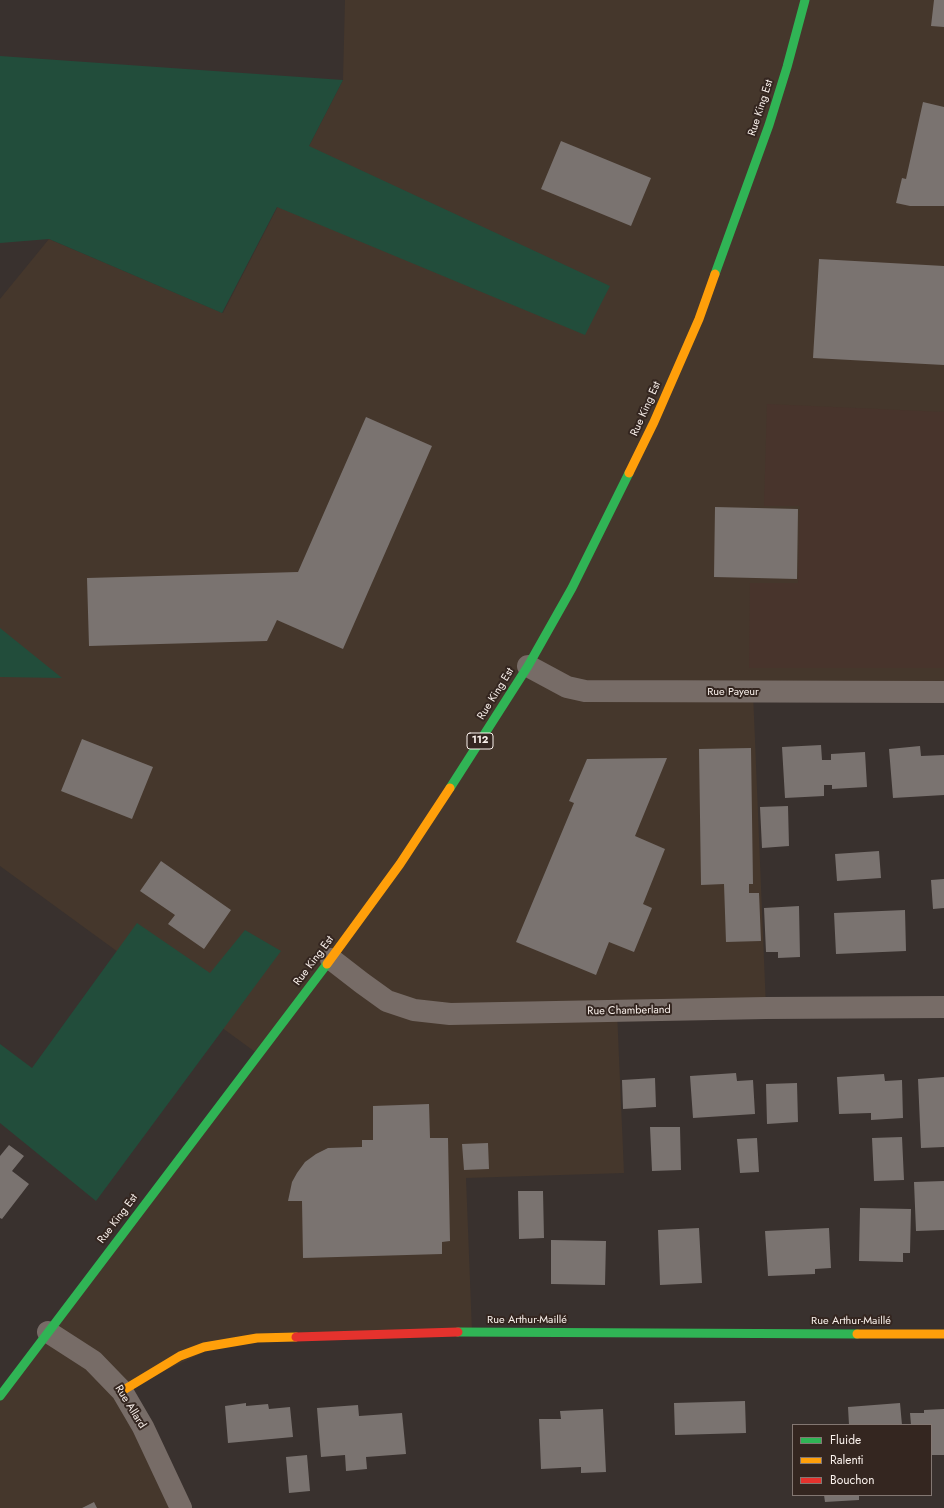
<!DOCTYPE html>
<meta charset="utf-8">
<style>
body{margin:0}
#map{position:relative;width:944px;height:1508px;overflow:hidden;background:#39312e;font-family:Jost,sans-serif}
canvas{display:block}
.legend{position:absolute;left:792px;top:1424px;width:140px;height:72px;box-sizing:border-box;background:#342620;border:1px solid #837772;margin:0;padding:5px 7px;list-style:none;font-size:12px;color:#faf1ec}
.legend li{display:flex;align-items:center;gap:8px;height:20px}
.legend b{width:20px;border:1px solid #837772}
</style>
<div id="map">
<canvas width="944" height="1508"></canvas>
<ul class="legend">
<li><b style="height:5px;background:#30b455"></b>Fluide</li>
<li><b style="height:5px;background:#ff9f0a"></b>Ralenti</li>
<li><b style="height:5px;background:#e5322d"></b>Bouchon</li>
</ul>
</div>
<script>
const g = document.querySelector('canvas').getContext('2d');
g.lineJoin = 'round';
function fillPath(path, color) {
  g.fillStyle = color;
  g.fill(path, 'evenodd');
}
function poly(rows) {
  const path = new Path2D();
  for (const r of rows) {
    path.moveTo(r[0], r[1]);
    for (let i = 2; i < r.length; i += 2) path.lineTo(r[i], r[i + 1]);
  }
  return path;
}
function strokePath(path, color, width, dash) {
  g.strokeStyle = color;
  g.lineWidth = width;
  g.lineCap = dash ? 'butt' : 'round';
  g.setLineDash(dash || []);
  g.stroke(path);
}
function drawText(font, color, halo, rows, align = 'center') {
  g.font = font + ' Jost,sans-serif';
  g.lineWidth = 4;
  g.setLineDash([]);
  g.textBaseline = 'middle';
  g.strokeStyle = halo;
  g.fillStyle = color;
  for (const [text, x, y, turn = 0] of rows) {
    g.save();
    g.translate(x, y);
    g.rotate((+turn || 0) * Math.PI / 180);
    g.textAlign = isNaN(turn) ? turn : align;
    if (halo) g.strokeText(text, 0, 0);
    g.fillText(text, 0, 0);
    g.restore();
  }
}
fillPath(poly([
 [345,0,944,0,944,692,753,692,766,1008,617,1011,624,1173,466,1178,472,1332,223,1343,122,1391,181,1508,0,1508,0,1396,258,1054,0,866,0,299,49,239,223,313,343,80]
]), '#45372c');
fillPath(poly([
 [767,404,944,412,944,668,749,668,750,583,798,583,800,506,764,506]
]), '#48342c');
fillPath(poly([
 [0,56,343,80,309,146,610,286,585,335,277,207,222,313,49,239,0,243],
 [0,628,62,678,0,677],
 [137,923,210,973,245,930,281,951,96,1201,0,1123,0,1044,32,1068]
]), '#224d3b');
fillPath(poly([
 [934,0,944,0,944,27,931,26],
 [923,102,944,107,944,206,910,206,896,203,902,178,906,179],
 [561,141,651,178,631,226,541,189],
 [819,259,944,266,944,365,813,358],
 [366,417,432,446,343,649,277,620,267,641,89,646,87,578,298,572],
 [715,507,798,509,797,579,714,577],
 [82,739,153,767,132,819,61,791],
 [821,745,822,760,831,760,831,754,865,752,867,787,832,789,832,785,824,785,824,796,785,798,782,747],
 [920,746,921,756,944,755,944,795,893,798,889,749],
 [751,748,753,884,749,884,749,893,759,893,761,941,726,942,724,884,701,885,699,749],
 [667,758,635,836,665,849,643,904,652,908,634,952,609,942,596,975,516,942,574,803,569,801,587,759],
 [788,806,789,846,762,848,760,807],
 [879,851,881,878,837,881,835,854],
 [161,861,231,910,204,949,168,924,175,915,140,891],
 [944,879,944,908,933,909,931,880],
 [799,906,800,957,778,958,778,952,766,952,764,908],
 [905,910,906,951,836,954,834,913],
 [736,1073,737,1081,753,1080,755,1114,693,1118,690,1076],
 [884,1074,885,1081,902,1080,903,1118,871,1120,871,1113,839,1114,837,1077],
 [944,1077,944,1147,921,1148,918,1079],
 [655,1078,656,1107,623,1109,622,1080],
 [797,1083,798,1122,767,1124,766,1084],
 [429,1104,430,1138,448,1138,450,1241,442,1242,442,1254,303,1258,302,1201,288,1201,292,1182,297,1173,305,1162,316,1154,328,1148,362,1147,362,1140,373,1140,373,1106],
 [650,1127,680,1127,681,1170,652,1171],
 [902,1137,904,1180,874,1181,872,1138],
 [757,1138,759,1172,740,1173,737,1139],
 [488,1143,489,1169,464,1170,462,1144],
 [9,1145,24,1156,12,1171,29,1184,2,1219,0,1218,0,1156],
 [944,1181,944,1230,916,1231,914,1182],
 [518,1191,543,1191,544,1238,519,1239],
 [860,1208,911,1209,910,1253,903,1253,903,1262,859,1261],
 [699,1228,702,1283,660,1285,658,1230],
 [829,1228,831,1268,815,1269,815,1274,768,1276,765,1231],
 [551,1240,606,1241,605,1285,551,1284],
 [745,1401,746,1433,675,1435,674,1403],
 [246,1403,246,1406,268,1404,269,1409,290,1407,293,1437,228,1443,225,1406],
 [900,1403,902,1425,849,1425,848,1407],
 [358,1405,359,1416,402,1413,406,1454,366,1457,367,1469,346,1471,345,1455,321,1457,317,1408],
 [603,1409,606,1472,581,1473,581,1467,541,1469,539,1419,561,1419,560,1411],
 [944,1409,944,1455,931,1455,931,1425,911,1425,910,1413,924,1413,924,1410],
 [307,1455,310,1491,289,1493,286,1457],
 [824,1495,859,1495,859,1500,825,1502],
 [94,1502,97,1508,82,1508]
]), '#7a7370');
strokePath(poly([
 [528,666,567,687,585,691,944,692],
 [331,959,362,983,387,1001,414,1010,450,1014,766,1008,944,1007],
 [48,1332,93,1361,122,1391,143,1427,181,1508]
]), '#776c67', 22);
strokePath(poly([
 [715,274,769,125,787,67,805,0],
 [450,788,528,666,572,588,629,473],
 [458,1332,857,1334],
 [0,1396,327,964]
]), '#30b455', 9);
strokePath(poly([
 [629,473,654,422,699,319,715,274],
 [327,964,400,864,450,788],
 [857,1334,944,1334],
 [122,1391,180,1356,204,1347,257,1338,296,1337]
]), '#ff9f0a', 9);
strokePath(poly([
 [296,1337,458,1332]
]), '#e5322d', 9);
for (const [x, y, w] of [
 [480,741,26]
]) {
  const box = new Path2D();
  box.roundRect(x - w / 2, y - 8, w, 16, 3);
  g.fillStyle = '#342620';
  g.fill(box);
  strokePath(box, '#faf1ec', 1);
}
drawText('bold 10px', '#faf1ec', null, [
 ["112",480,741]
]);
drawText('11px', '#faf1ec', '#342620', [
 ["Rue King Est",761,108,-72],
 ["Rue King Est",646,409,-66],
 ["Rue Payeur",733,692],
 ["Rue King Est",496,694,-58],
 ["Rue King Est",314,961,-53],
 ["Rue Chamberland",629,1011,-1],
 ["Rue King Est",118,1219,-53],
 ["Rue Arthur-Maillé",527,1320],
 ["Rue Arthur-Maillé",851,1321],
 ["Rue Allard",130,1407,58]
]);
</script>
